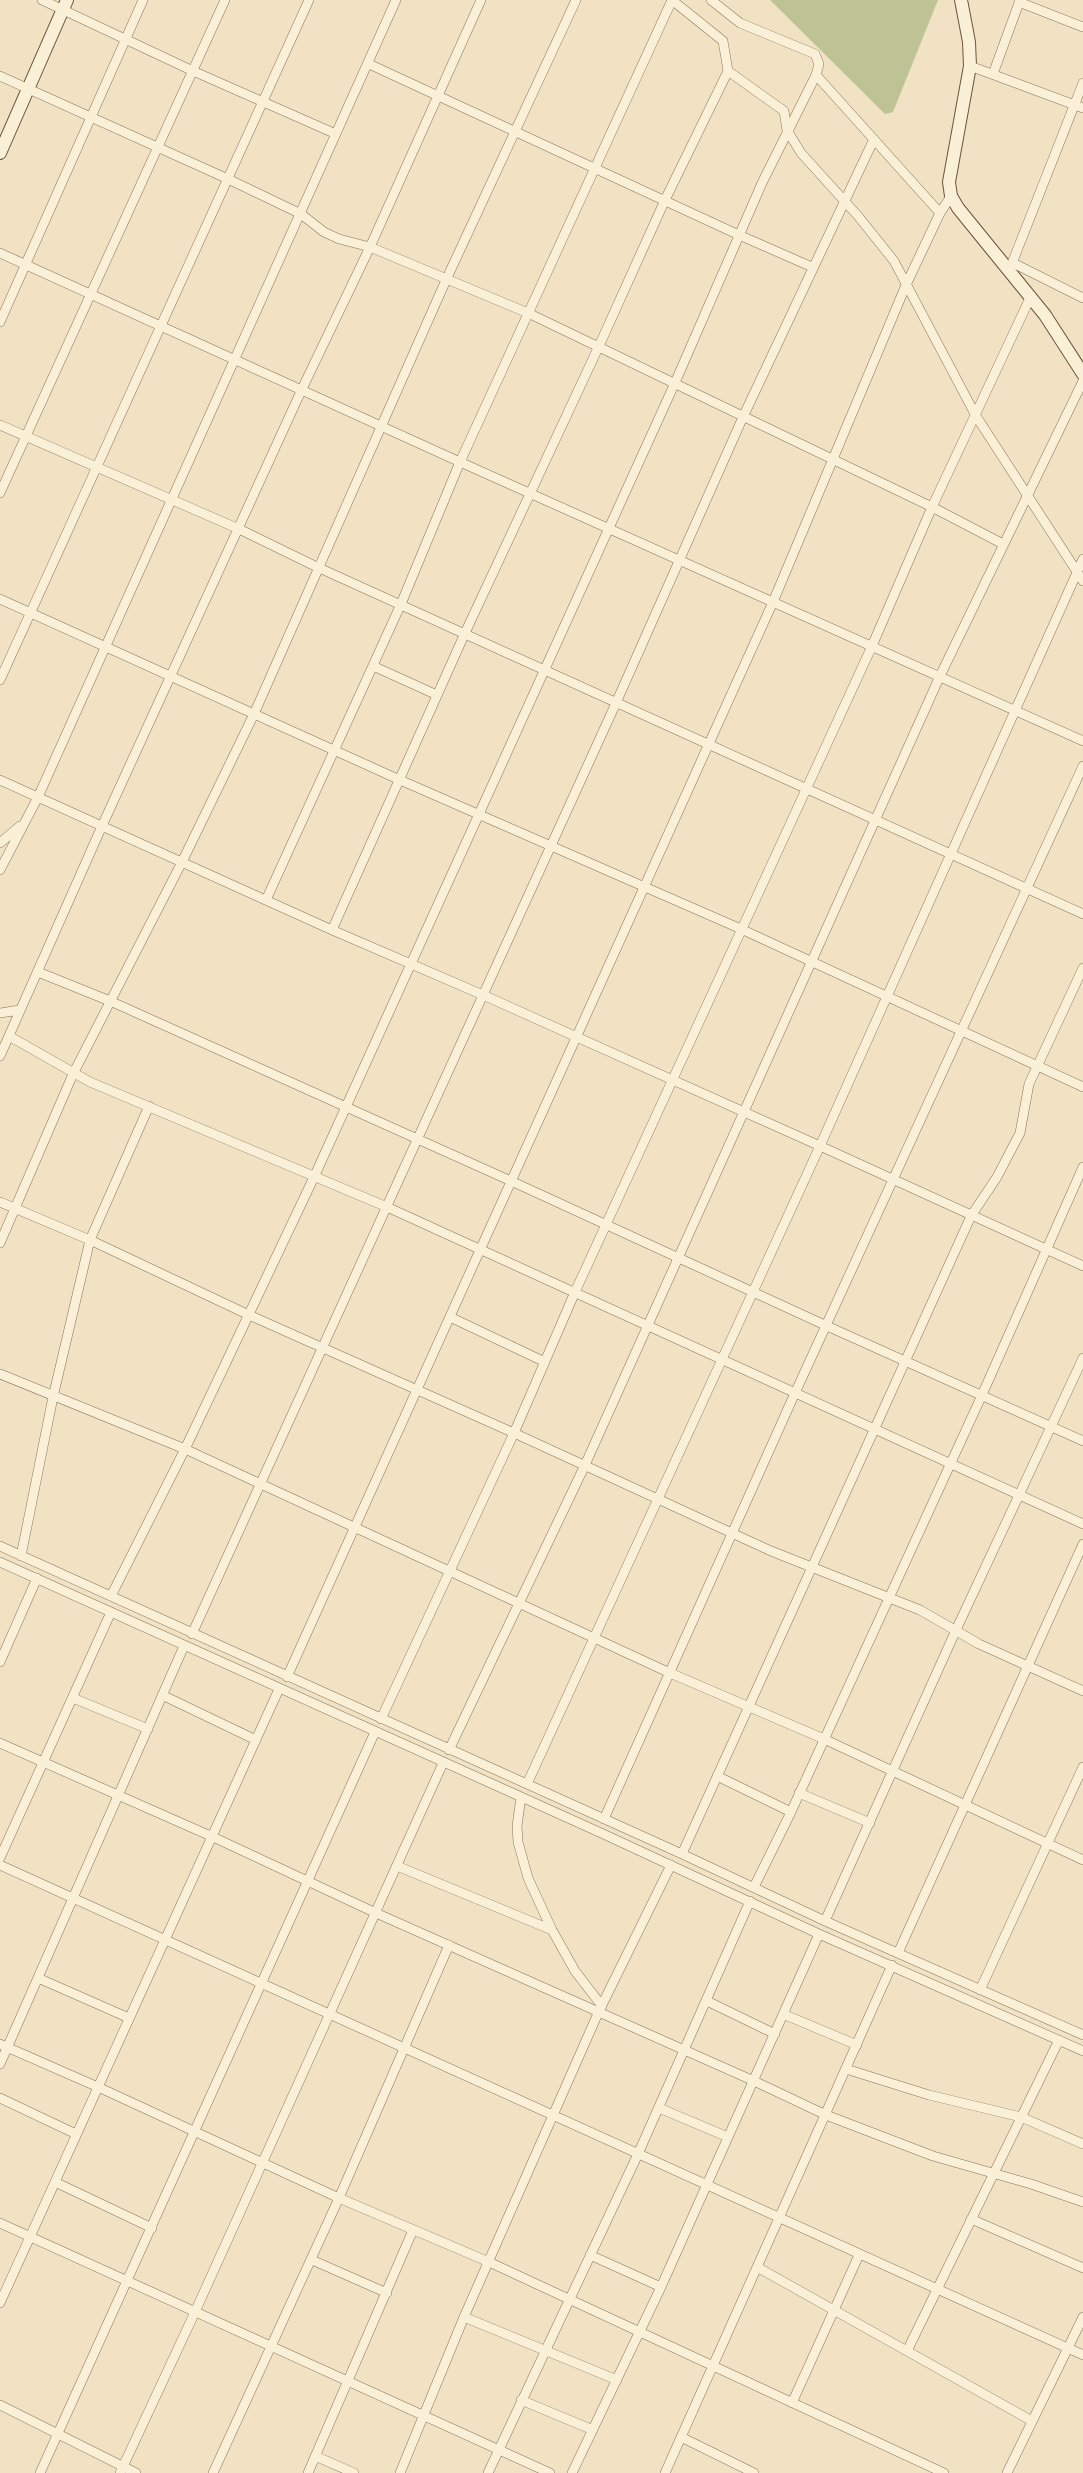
<!DOCTYPE html>
<style>
body{margin:0}
canvas{display:block;background:#f0e2c3}
</style>
<canvas width="1083" height="2473"></canvas>
<script>
const g = document.querySelector('canvas').getContext('2d');
g.lineJoin = 'round';
function fillPath(path, color) {
  g.fillStyle = color;
  g.fill(path, 'evenodd');
}
function poly(rows) {
  const path = new Path2D();
  for (const r of rows) {
    path.moveTo(r[0], r[1]);
    for (let i = 2; i < r.length; i += 2) path.lineTo(r[i], r[i + 1]);
  }
  return path;
}
function strokePath(path, color, width, dash) {
  g.strokeStyle = color;
  g.lineWidth = width;
  g.lineCap = dash ? 'butt' : 'round';
  g.setLineDash(dash || []);
  g.stroke(path);
}
fillPath(poly([
 [770,0,938,0,893,112,885,114]
]), '#bec396');
const street = poly([
 [42,0,193,71,336,134],
 [711,0,740,23,815,54,819,64,816,75,940,213],
 [1019,2,1083,27],
 [369,64,739,235,812,267],
 [970,66,1083,108],
 [728,71,784,111,787,130,801,153,858,216,894,261,976,416,1083,581],
 [993,74,1020,0],
 [0,76,228,179,301,214,324,232,339,239,370,247,528,313,932,507,1003,544],
 [0,253,460,462,1083,741],
 [1013,263,1083,298],
 [1009,271,1083,83],
 [0,322,143,0],
 [0,425,239,529,317,567,1083,914],
 [0,493,225,0],
 [0,599,400,780,741,929,1083,1087],
 [373,666,437,695],
 [0,680,309,0],
 [0,780,332,930,483,995,820,1146,1083,1266],
 [0,843,20,826],
 [0,870,38,797,396,0],
 [266,900,401,604,460,462,672,0],
 [332,930,465,633,599,346,665,200,728,71,723,41,672,0],
 [38,972,110,1001,511,1181,827,1326,1083,1441],
 [0,1013,20,1010],
 [9,1036,90,1082,387,1207,1083,1524],
 [0,1056,102,826,302,389,370,247,481,0],
 [0,1202,90,1240,249,1315,514,1433,771,1551,920,1610,979,1644,1083,1691],
 [0,1243,73,1074,182,862,254,714,446,280,576,0],
 [450,1317,545,1362],
 [0,1374,185,1449,670,1673,824,1739,1083,1860],
 [0,1546,682,1854,825,1921,1083,2035],
 [21,1556,53,1397,90,1240,149,1106],
 [0,1562,599,1832,819,1934,1083,2051],
 [111,1596,185,1449,315,1175,674,385,762,183,816,75],
 [192,1634,616,703,743,417,874,139],
 [0,1662,37,1578],
 [287,1677,773,602,906,285,940,213,951,196],
 [162,1695,256,1740],
 [73,1698,148,1729],
 [381,1719,514,1433,575,1292,872,646,932,507,1031,296],
 [0,1743,213,1837,376,1913,754,2081,826,2115,933,2156,1031,2184,1083,2202],
 [449,1750,585,1465,940,676,1083,381],
 [717,1776,791,1812,754,1887],
 [527,1784,820,1146,1083,559],
 [799,1793,870,1823],
 [521,1797,517,1826,518,1842,528,1878,552,1930,575,1971,602,2006],
 [791,1812,982,1395,1083,1167],
 [604,1819,795,1393,1083,766],
 [682,1854,971,1216,997,1177,1020,1133,1029,1084,1083,968],
 [0,1858,111,1612],
 [0,1865,1083,2355],
 [397,1866,552,1930],
 [825,1921,956,1630,1083,1358],
 [898,1953,1083,1544],
 [38,1978,129,2018],
 [980,1990,1083,1767],
 [707,2001,775,2034],
 [783,2014,857,2045],
 [0,2044,98,2087,339,2198,489,2262,944,2473],
 [0,2064,184,1646],
 [846,2069,929,2095,1021,2117,1083,2144],
 [0,2098,76,2134],
 [659,2108,728,2137],
 [55,2182,152,2228],
 [971,2219,1083,2268],
 [0,2223,550,2473],
 [590,2255,661,2287],
 [312,2260,387,2293],
 [757,2267,1032,2421],
 [0,2303,279,1689],
 [464,2317,617,2380],
 [907,2351,1059,2040],
 [521,2400,593,2430],
 [792,2403,859,2255],
 [0,2405,136,2473],
 [681,2437,754,2473],
 [315,2456,354,2473],
 [40,2473,375,1732],
 [120,2473,195,2312,443,1763],
 [213,2473,339,2198,449,1945],
 [308,2473,413,2230],
 [400,2473,464,2317,599,2011,671,1865],
 [488,2473,638,2154,750,1901],
 [572,2473,661,2287,819,1934],
 [665,2473,892,1965],
 [1007,2473,1083,2317]
]);
const secondary = poly([
 [961,0,969,42,970,66,949,182,951,196,958,208,1045,315,1083,374],
 [0,153,67,0]
]);
strokePath(street, '#8b7359', 10);
strokePath(secondary, '#6d543c', 14);
strokePath(street, '#faefd7', 9);
strokePath(secondary, '#faefd7', 12);
</script>
